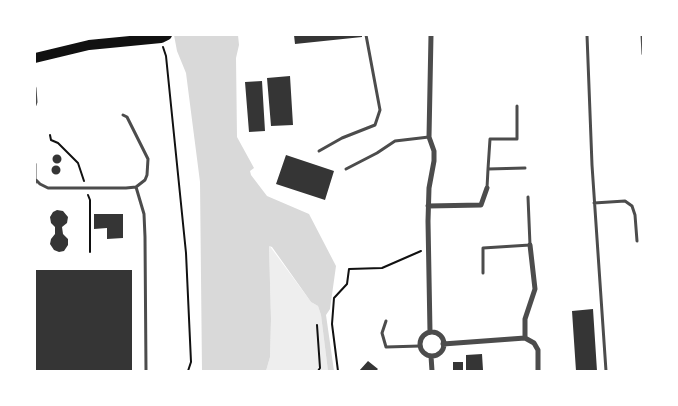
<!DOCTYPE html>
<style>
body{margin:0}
#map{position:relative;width:678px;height:406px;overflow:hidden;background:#fff;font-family:Lora,serif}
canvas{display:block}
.frame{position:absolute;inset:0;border:36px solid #fff;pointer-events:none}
</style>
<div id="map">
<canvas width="678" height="406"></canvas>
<div class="frame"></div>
</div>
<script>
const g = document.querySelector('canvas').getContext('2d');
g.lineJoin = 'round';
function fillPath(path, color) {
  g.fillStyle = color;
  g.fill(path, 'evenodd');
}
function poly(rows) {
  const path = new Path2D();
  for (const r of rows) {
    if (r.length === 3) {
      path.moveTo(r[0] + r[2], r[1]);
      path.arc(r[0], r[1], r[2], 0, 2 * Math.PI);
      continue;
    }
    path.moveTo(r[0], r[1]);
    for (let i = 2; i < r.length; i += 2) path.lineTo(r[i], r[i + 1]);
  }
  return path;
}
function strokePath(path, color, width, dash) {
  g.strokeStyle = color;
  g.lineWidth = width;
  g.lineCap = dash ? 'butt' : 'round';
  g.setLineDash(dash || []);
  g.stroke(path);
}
fillPath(poly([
 [269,245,311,302,318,306,321,315,328,371,266,371,270,357,271,319]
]), '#eee');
fillPath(poly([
 [174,35,238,35,239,45,236,58,237,137,254,168,250,171,251,175,267,196,309,214,336,266,330,309,326,315,334,371,328,371,321,315,318,306,311,302,272,247,269,246,271,319,270,357,266,371,202,371,200,182,186,73,177,51]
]), '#d9d9d9');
fillPath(poly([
 [294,35,362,35,362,37,295,44],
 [290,76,293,125,271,126,267,78],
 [262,81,265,131,249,132,245,82],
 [57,159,4.5],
 [286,155,334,171,325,200,276,184],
 [56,170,4.5],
 [57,210,63,211,68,217,67,223,62,227,63,234,68,239,68,245,64,251,59,252,54,250,50,244,51,239,55,234,55,227,51,223,50,217,53,212],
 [94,214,123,214,123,238,107,239,107,228,94,229],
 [35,270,132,270,132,371,35,371],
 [593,309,597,371,576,371,572,311],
 [482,354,483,370,466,370,466,355],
 [368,361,378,369,376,371,359,371],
 [453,362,463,362,463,371,453,371]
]), '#353535');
strokePath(poly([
 [163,47,166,56,186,253,191,362,188,371],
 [50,135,51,140,58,143,78,163,84,181],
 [88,195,90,200,90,252],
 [317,325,320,368,318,371],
 [338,371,332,324,334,298,347,284,349,269,382,268,421,251]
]), '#111', 2);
strokePath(poly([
 [587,35,592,165,606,371],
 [642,35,643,54],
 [35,88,36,102,35,105],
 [319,151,342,138,375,125,380,110,366,35],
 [35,164,35,183],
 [346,169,377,153,395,141,429,137],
 [488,169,490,139,517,139,517,106],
 [36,180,40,184,48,188,126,188,136,187,145,180,147,175,148,159,127,117,123,115],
 [136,187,144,214,145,237,146,371],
 [487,188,488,169,525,168],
 [594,203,625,201,632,206,635,215,637,241],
 [483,273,483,248,530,245,528,197],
 [386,321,382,333,386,347,420,346]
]), '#4c4c4c', 3);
strokePath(poly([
 [428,206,481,205,487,188],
 [430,332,428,221,429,188,434,161,434,151,429,137,431,35],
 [432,344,12],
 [525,338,525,319,535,289,530,245],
 [443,344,525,338,534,343,538,350,538,371],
 [431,356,432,371]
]), '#4c4c4c', 5);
strokePath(poly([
 [35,58,89,45,161,38,167,35]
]), '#111', 10);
</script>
